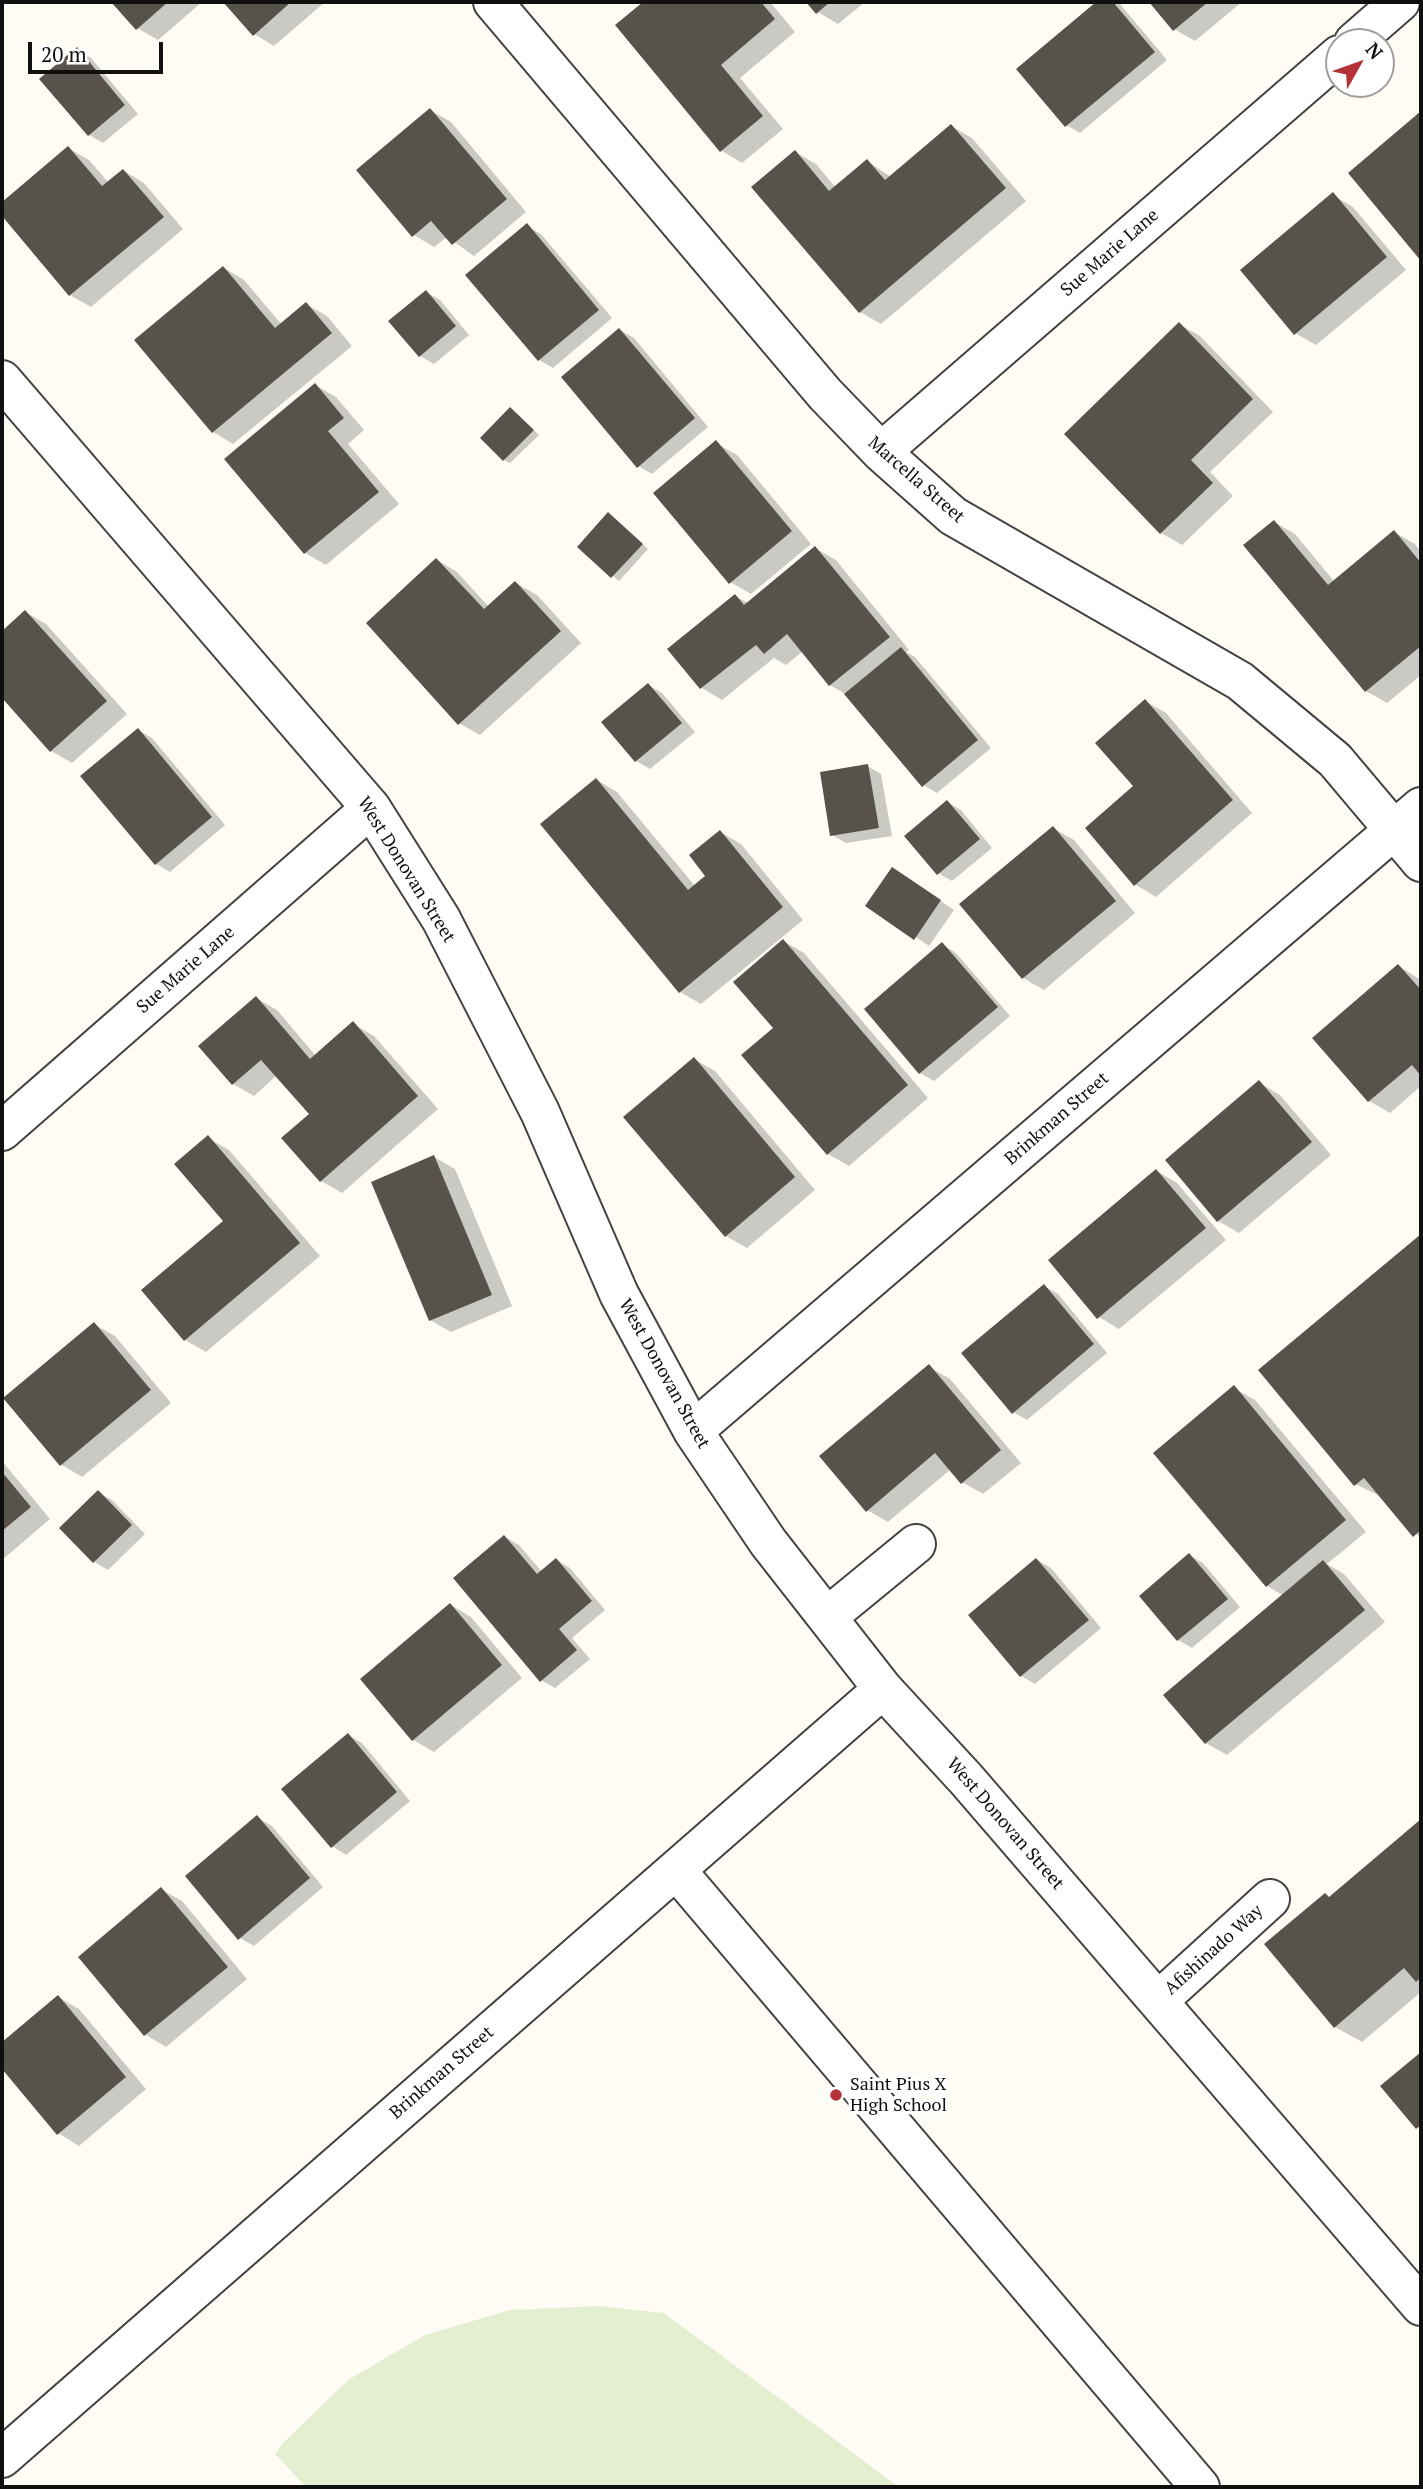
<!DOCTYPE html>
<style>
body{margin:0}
#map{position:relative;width:1423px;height:2489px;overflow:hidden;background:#fefcf4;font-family:"PT Serif",serif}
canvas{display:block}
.frame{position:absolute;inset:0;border:4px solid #101010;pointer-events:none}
.north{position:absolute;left:1325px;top:28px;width:70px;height:70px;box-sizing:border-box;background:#fff;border:2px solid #9f9f9f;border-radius:50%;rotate:50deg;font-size:19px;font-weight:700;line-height:28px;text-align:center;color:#101010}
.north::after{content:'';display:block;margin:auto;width:24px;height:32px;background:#b53338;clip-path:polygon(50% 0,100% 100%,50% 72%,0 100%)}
.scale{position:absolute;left:28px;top:42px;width:135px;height:32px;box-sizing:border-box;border:4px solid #101010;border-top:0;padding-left:9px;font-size:21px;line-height:24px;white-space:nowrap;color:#101010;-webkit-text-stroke:5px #fff;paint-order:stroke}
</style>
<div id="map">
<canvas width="1423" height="2489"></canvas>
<div class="frame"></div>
<div class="north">N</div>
<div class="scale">20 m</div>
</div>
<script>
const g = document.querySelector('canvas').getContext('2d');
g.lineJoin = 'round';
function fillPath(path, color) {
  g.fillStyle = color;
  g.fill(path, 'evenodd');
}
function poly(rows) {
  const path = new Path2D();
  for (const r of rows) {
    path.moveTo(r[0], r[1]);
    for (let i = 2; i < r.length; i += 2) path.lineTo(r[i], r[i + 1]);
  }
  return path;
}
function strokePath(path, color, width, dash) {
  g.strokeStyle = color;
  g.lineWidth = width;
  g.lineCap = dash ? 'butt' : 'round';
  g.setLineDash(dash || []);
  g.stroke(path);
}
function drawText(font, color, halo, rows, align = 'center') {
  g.font = font + ' "PT Serif",serif';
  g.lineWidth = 7;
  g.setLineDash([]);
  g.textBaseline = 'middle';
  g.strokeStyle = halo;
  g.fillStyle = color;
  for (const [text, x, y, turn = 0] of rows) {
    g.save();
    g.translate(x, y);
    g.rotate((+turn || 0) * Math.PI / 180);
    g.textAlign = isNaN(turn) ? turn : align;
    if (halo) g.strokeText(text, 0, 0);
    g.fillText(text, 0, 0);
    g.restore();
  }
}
fillPath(poly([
 [599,2306,664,2313,899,2487,306,2487,275,2454,284,2442,348,2380,425,2335,510,2310]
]), '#e4efd1');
fillPath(poly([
 [113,2,202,2,158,40,137,28],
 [225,2,325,2,274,46,254,34],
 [646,2,770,2,795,32,740,78,783,129,742,163,722,151,617,25],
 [809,2,865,2,838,24,818,12],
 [1099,2,1120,4,1167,60,1080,133,1066,125,1019,69],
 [1151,2,1242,2,1195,41,1174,29],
 [77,50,91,58,138,114,103,143,89,135],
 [430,110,451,122,526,212,474,256,447,237,434,247,414,235],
 [1421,113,1421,258,1350,173],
 [951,126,972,138,1026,201,881,324,860,312,795,152,816,164,836,188,867,161,891,177],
 [68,148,89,160,109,183,124,171,144,183,183,229,91,307,70,295,2,213,2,204],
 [1333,195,1353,207,1406,270,1316,345,1295,333],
 [527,226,541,234,612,318,553,368,539,360],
 [224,268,244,280,282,325,306,304,327,316,352,346,233,444,213,432],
 [426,292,440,300,469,335,434,364,420,356],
 [1179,324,1200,336,1273,412,1210,472,1233,496,1182,545,1161,533],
 [620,330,634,338,708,427,652,474,638,466],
 [315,385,336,397,364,430,348,444,399,504,326,565,305,553,226,459],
 [511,409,539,435,510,463,504,460],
 [716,443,737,455,811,544,751,594,730,582],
 [614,518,648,549,619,581,579,547],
 [1274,522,1295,534,1334,581,1394,532,1415,544,1421,552,1421,675,1387,703,1366,691],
 [815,548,836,560,909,650,906,652,915,657,991,748,937,793,923,785,847,695,830,685,803,651,786,665,774,658,722,700,702,688,669,650,735,596,748,603],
 [437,560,457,572,489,607,516,583,537,595,581,643,480,735,459,723],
 [25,612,46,624,127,714,72,763,51,751,2,696,2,633],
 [648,685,662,693,695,732,650,769,636,761],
 [1145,701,1166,713,1252,813,1156,897,1136,885,1135,786],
 [138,730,152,738,225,825,170,872,156,864],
 [867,766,881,774,892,836,846,843,832,835],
 [597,780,617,792,695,886,708,876,720,832,741,844,803,920,701,1004,680,992],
 [947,802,961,810,992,848,952,881,938,873],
 [1053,828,1074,840,1135,913,1044,990,1023,978],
 [906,877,954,910,929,946,868,905],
 [783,941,804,953,928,1098,849,1166,828,1154,775,1028],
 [942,944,956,953,1010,1016,934,1081,920,1073],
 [1399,966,1421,980,1421,1086,1390,1113,1369,1101],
 [256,998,277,1010,316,1056,353,1024,374,1036,438,1109,342,1193,321,1181,311,1114,277,1075,254,1096,233,1084],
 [694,1059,715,1071,815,1190,747,1248,726,1236],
 [1260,1083,1280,1095,1331,1155,1239,1233,1218,1221],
 [208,1138,229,1150,320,1256,206,1352,185,1340,225,1221],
 [434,1157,455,1169,512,1306,451,1332,430,1320],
 [1157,1171,1177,1183,1226,1240,1119,1329,1099,1317],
 [1421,1236,1421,1539,1384,1498,1355,1484,1260,1370],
 [1044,1286,1058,1294,1107,1353,1027,1420,1013,1412],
 [94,1324,115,1336,171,1403,82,1477,62,1465,5,1398],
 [929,1367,950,1379,1021,1463,983,1494,962,1482,951,1469,888,1522,867,1510],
 [1234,1388,1255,1400,1366,1532,1327,1564,1344,1574,1385,1622,1227,1755,1206,1743,1284,1596,1267,1586],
 [2,1461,50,1519,2,1560],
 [98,1492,112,1500,145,1534,108,1570,94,1562,62,1528],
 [505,1537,519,1545,542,1572,556,1560,570,1568,605,1610,572,1638,590,1659,555,1688,541,1680],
 [1189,1555,1203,1563,1240,1607,1192,1648,1178,1640],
 [1037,1560,1051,1568,1101,1628,1035,1684,1021,1676],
 [451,1605,471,1617,522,1678,434,1752,413,1740],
 [348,1735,362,1743,410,1801,346,1855,332,1846],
 [258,1818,272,1826,323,1887,254,1946,240,1938],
 [1421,1821,1421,1992,1362,2042,1335,2027,1326,1895,1330,1898],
 [161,1889,182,1901,247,1979,166,2047,146,2035,80,1957],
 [58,1997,79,2009,146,2089,79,2146,58,2133,2,2067,2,2044],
 [1421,2054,1421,2130,1383,2087]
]), '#0003');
fillPath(poly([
 [111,2,168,2,136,30],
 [223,2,291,2,253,36],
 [643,2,761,2,775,19,721,65,763,116,720,152,615,25],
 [806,2,830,2,816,14],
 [1096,2,1113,2,1155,52,1065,127,1016,69],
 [1149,2,1208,2,1173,31],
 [77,47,125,105,88,136,39,79],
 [430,108,507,199,452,245,431,221,412,237,356,170],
 [1421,111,1421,261,1348,173],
 [951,124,1006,188,859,313,751,187,795,150,829,191,867,159,885,180],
 [68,146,102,186,123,169,164,217,69,296,2,216,2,202],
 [1333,192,1387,257,1294,335,1240,270],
 [527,223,599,310,538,361,465,275],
 [223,266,275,328,306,302,332,333,212,433,134,340],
 [426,290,456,326,419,357,388,321],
 [1179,322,1253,399,1191,460,1213,483,1160,534,1064,434],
 [619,328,695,418,637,468,561,377],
 [315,383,344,418,328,431,379,492,304,554,224,459],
 [510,407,534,430,503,461,480,438],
 [716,440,792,531,729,584,653,493],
 [608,512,643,544,611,578,577,547],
 [1274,520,1328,585,1394,530,1421,563,1421,646,1365,692,1243,545],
 [815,546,890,637,829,686,787,634,764,654,756,645,700,689,667,649,735,594,744,605],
 [436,558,484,609,515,581,561,631,458,725,366,623],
 [25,610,107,701,50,752,2,698,2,631],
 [901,647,978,740,922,787,844,694],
 [648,683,682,723,635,762,601,722],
 [1145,699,1233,800,1134,886,1085,828,1133,786,1095,743],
 [138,728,212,817,155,865,80,776],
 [868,764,879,828,830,836,820,772],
 [596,778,688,890,705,876,689,855,720,830,783,907,679,993,540,824],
 [947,800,980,839,937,875,904,836],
 [1053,826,1116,901,1022,979,959,904],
 [892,867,941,900,914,940,865,906],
 [783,939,908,1085,827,1155,741,1055,773,1028,733,982],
 [942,942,998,1007,919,1074,864,1009],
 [1398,964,1421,990,1421,1076,1412,1065,1368,1102,1312,1038],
 [256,996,310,1059,353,1021,418,1096,320,1182,281,1138,309,1114,261,1060,232,1085,198,1046],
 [694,1057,795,1177,725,1237,623,1117],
 [1259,1080,1312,1142,1217,1222,1165,1160],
 [208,1135,300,1243,184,1341,141,1290,223,1221,174,1164],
 [434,1155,492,1295,429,1321,371,1182],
 [1156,1169,1206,1228,1097,1319,1048,1260],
 [1421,1234,1421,1530,1413,1537,1364,1478,1354,1486,1258,1370],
 [1044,1284,1094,1344,1012,1414,961,1353],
 [94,1322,151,1390,60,1466,3,1398],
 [929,1364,1001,1450,961,1484,935,1453,866,1512,819,1456],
 [1234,1385,1346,1520,1266,1587,1153,1453],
 [2,1472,31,1507,2,1531],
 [98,1490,132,1525,93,1563,59,1528],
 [504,1535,537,1574,556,1558,592,1601,559,1629,577,1650,540,1682,453,1578],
 [1189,1553,1228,1599,1177,1641,1139,1596],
 [1036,1558,1089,1620,1020,1677,968,1615],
 [1323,1560,1365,1610,1205,1744,1163,1695],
 [450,1603,502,1665,412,1741,360,1679],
 [348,1733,397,1792,331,1848,281,1789],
 [257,1815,310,1878,238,1940,185,1876],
 [1421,1819,1421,1977,1416,1982,1404,1968,1334,2028,1264,1944,1325,1893,1329,1897],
 [161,1887,228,1967,144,2036,78,1957],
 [58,1995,126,2077,57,2135,2,2069,2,2042],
 [1421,2052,1421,2125,1416,2129,1380,2086]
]), '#58524d');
const minor = poly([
 [493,2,825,394,881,452,953,516,1240,681,1335,760,1421,862],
 [1354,42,1400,2],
 [2,380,371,808,441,919,540,1112,619,1294,693,1431,768,1542,883,1689,966,1779,1421,2306],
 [881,452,1339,55],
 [2,1131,371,808],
 [693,1431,1421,807],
 [827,1617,916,1544],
 [676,1870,1200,2487],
 [1158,2001,1270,1899],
 [2,2458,883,1689]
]);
strokePath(minor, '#434343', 42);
strokePath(minor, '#fff', 38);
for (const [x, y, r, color] of [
 [836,2095,7,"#b53338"]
]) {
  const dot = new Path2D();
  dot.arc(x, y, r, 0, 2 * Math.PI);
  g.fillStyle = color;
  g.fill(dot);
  strokePath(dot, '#fff', 2.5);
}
drawText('18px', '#101010', '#fff', [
 ["Sue Marie Lane",1110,253,-41],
 ["Marcella Street",916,480,41],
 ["West Donovan Street",406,870,58],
 ["Sue Marie Lane",186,970,-41],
 ["Brinkman Street",1057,1119,-41],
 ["West Donovan Street",664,1374,61],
 ["West Donovan Street",1005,1824,49],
 ["Afishinado Way",1214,1950,-42],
 ["Brinkman Street",442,2073,-41]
]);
drawText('18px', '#101010', '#fff', [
 ["Saint Pius X",850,2085],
 ["High School",850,2106]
], 'left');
</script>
